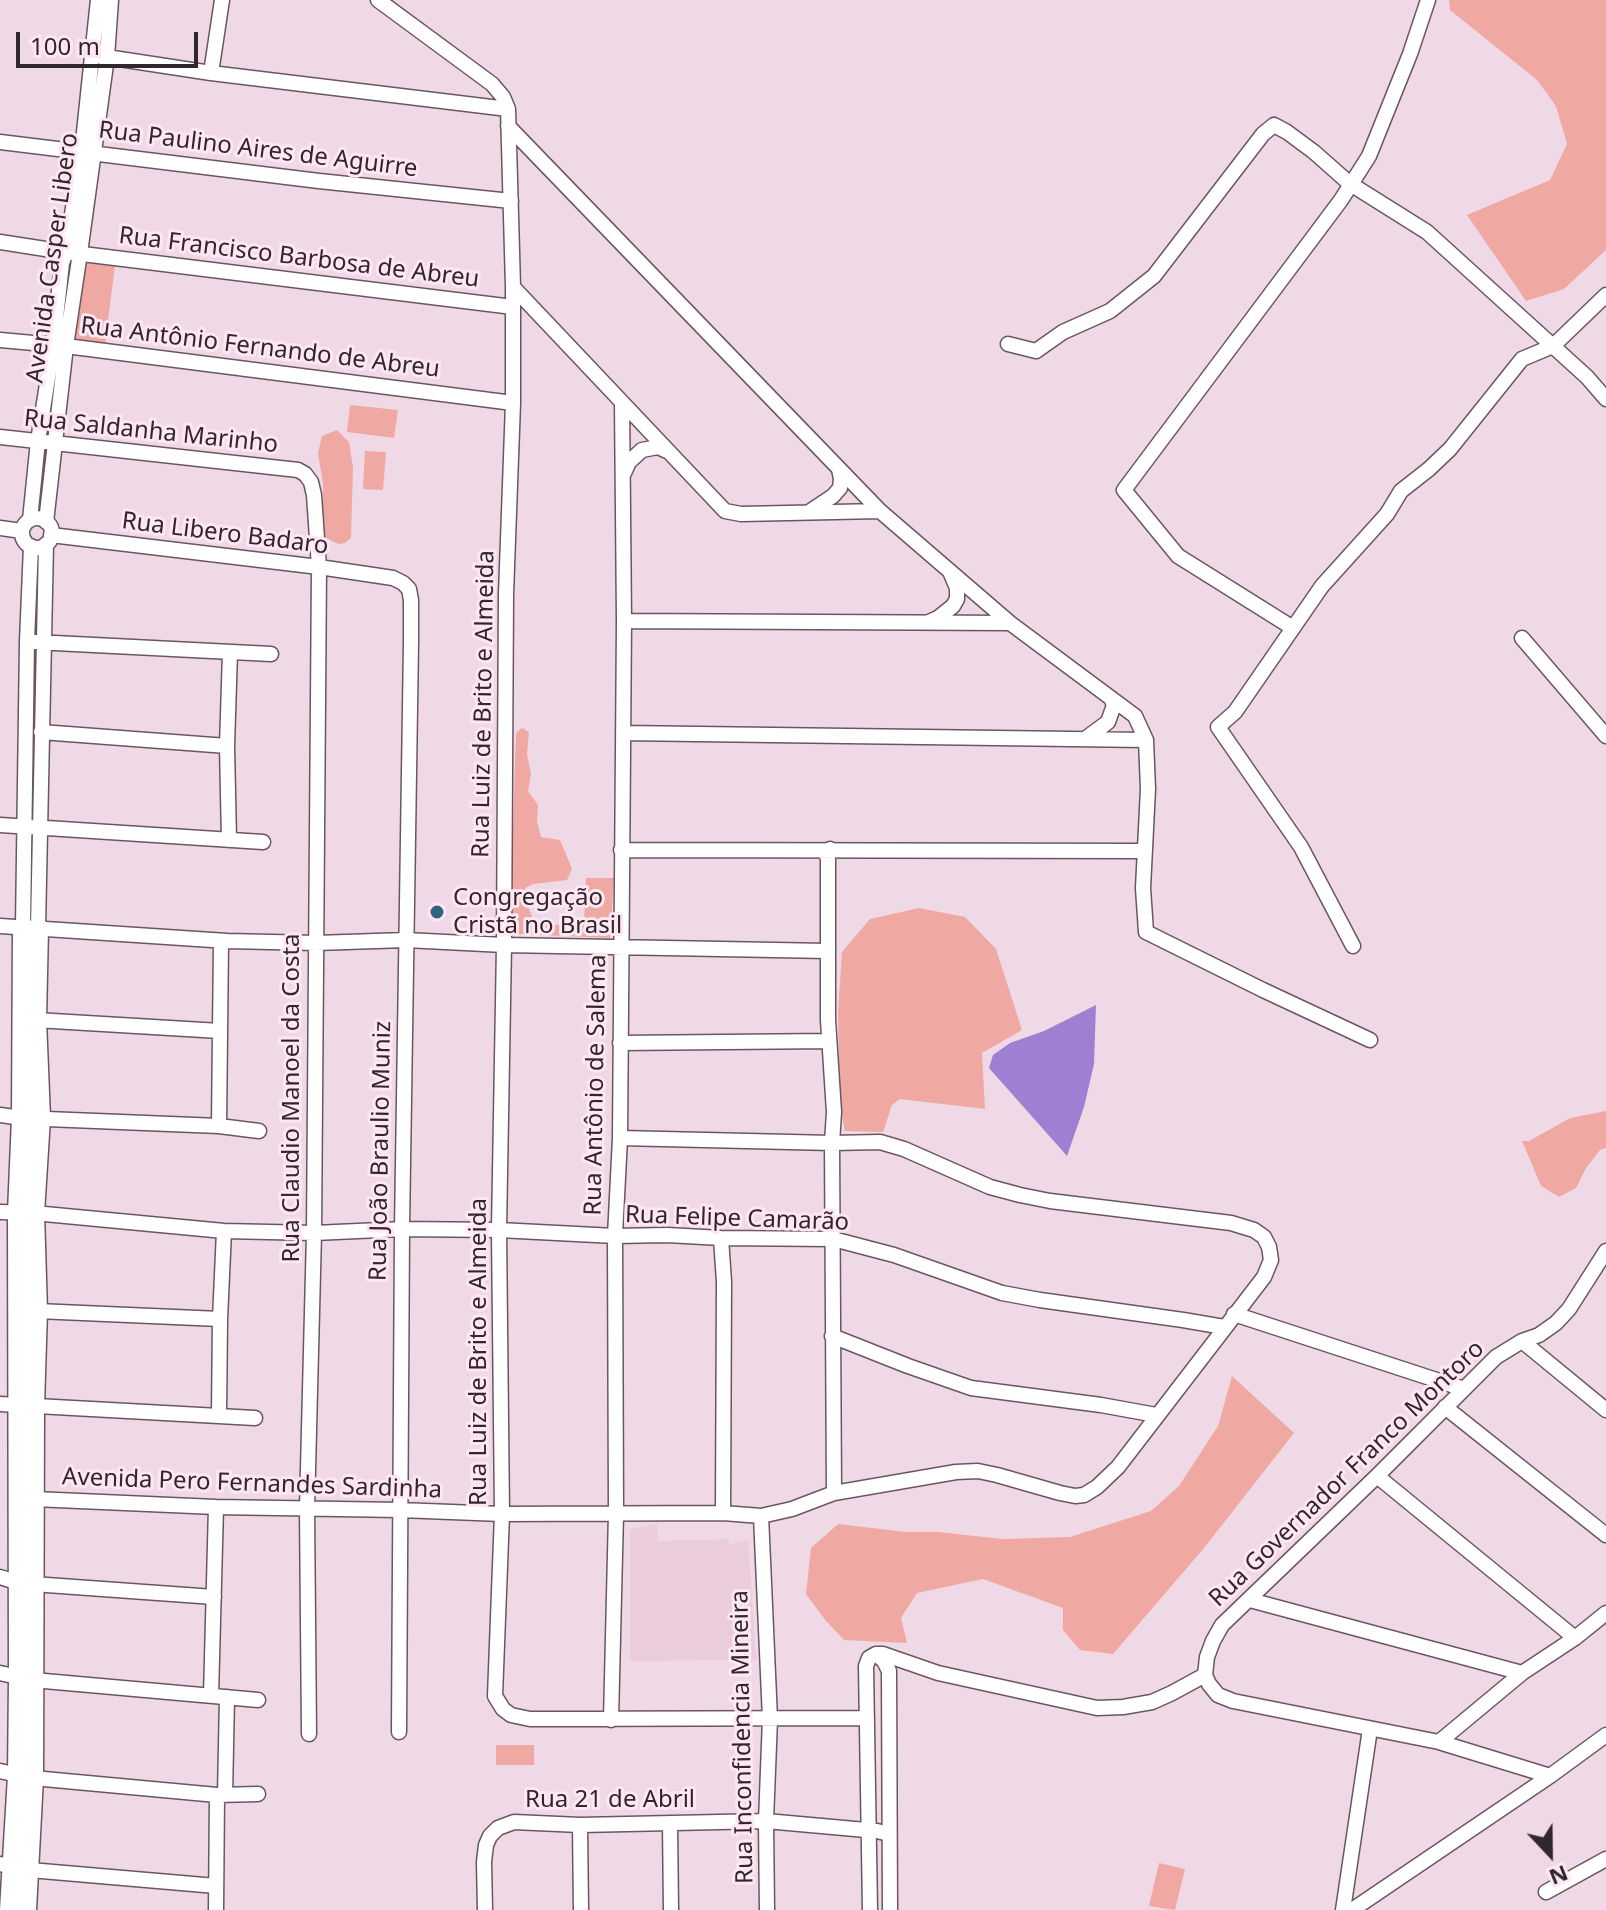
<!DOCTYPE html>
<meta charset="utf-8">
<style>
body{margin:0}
#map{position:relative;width:1606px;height:1910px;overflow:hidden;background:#f0d9e6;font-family:"Noto Sans",sans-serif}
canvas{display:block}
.north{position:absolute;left:1510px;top:1814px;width:80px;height:80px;-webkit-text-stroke:6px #fee6f3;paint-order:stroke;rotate:158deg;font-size:22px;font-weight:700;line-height:32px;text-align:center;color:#30272c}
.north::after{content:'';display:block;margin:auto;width:28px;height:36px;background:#30272c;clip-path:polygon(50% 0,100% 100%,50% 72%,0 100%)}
.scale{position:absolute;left:16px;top:32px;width:182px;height:36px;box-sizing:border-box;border:4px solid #30272c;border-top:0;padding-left:10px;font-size:24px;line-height:28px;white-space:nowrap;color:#30272c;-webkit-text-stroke:6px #fee6f3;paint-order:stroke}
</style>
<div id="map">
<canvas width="1606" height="1910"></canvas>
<div class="north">N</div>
<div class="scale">100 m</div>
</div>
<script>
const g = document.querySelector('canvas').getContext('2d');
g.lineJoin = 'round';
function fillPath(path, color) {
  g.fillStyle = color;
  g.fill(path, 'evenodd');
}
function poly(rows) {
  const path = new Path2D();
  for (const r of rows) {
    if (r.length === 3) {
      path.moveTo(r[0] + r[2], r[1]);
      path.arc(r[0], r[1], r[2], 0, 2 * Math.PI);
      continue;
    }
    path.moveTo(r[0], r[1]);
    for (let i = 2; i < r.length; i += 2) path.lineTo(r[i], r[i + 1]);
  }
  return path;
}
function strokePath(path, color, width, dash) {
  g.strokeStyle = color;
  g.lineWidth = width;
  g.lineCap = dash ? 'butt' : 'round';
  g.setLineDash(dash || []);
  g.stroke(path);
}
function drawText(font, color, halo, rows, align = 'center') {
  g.font = font + ' "Noto Sans",sans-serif';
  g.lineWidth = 6;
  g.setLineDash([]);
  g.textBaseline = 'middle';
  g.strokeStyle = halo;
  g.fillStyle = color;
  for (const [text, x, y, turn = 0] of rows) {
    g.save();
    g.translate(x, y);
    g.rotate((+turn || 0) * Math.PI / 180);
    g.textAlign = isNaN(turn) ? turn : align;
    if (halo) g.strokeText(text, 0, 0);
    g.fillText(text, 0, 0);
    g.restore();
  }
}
fillPath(poly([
 [657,1524,658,1541,728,1539,730,1544,748,1540,756,1660,630,1661,630,1529]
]), '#eaccdd');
fillPath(poly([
 [1449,0,1606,0,1606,250,1564,289,1526,301,1467,215,1550,180,1567,144,1556,106,1537,80,1450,10],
 [80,253,116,257,104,352,68,347],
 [350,405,398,410,394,438,347,432],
 [337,430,349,442,353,467,351,538,345,543,338,544,323,536,323,483,318,453,322,436],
 [365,451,386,452,383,490,363,489],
 [522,728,529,732,527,754,531,774,528,791,538,805,537,821,541,837,560,840,572,869,567,880,533,884,525,888,529,909,533,919,543,923,560,925,584,924,586,878,614,878,610,938,518,934,510,921,516,733],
 [919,908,965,917,996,949,1022,1030,982,1053,985,1109,900,1099,892,1105,883,1132,845,1131,840,1107,838,1013,842,952,870,919],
 [1606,1111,1606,1148,1600,1150,1586,1168,1576,1188,1559,1197,1541,1186,1522,1141,1529,1141,1570,1118],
 [1232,1376,1294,1433,1204,1548,1113,1654,1080,1650,1063,1630,1063,1608,983,1579,917,1593,901,1618,907,1643,844,1640,826,1621,806,1594,811,1548,838,1524,906,1532,938,1532,1003,1539,1070,1537,1151,1511,1179,1486,1218,1426],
 [496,1745,534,1745,534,1765,496,1765],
 [1159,1863,1185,1869,1175,1910,1149,1906]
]), '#f0a8a2');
fillPath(poly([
 [1096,1005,1094,1064,1084,1107,1067,1156,989,1068,993,1055,1010,1043,1044,1031]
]), '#9e80d2');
const street = poly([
 [378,0,492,84,503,97,508,109,513,287,513,403,506,594,504,945,499,1230,502,1514,495,1696,503,1709,511,1715,530,1719,867,1718],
 [100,56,211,73,508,109],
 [211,73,222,0],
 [508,126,880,511,1010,623,1135,716,1146,740,1148,789,1143,888,1146,932,1263,990,1370,1040],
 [0,142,319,181,511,201],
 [0,242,58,251,513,307],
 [513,287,725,511,741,514,880,511],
 [0,340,66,346,513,403],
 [1008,344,1036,351,1063,332,1110,311,1154,276,1263,134,1274,125,1287,132,1314,152,1349,183,1427,232,1587,377,1606,399],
 [0,437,298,470,305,474,311,482,314,495,319,567,314,1233,307,1509,309,1734],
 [624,473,629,462,642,450,658,447,669,452],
 [809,512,833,496,840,488,841,479,839,469],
 [37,533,15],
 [30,520,38,441,53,346,62,263,66,252,82,151,98,0],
 [46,522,66,346,80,253,107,57,111,0],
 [0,528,22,531],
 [51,535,319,567,393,578,403,583,409,589,411,600,411,642,402,1229,399,1732],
 [624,621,1010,623],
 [929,622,938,618,953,606,957,599,957,588,951,574],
 [1293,628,1178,556,1124,490,1341,200,1369,156,1410,54,1428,0],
 [1522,638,1606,736],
 [35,642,271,654],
 [41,732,227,746],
 [623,733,1146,740],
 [1085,739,1108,722,1114,705,1111,698],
 [0,825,263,842],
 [229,840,227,746,230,652],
 [830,849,825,853,828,858,828,1020,834,1112,832,1143,834,1493],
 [621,850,1145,851],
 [0,926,227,941,316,943,406,940,504,945,828,951],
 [23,927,27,641,31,546],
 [38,928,46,544],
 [1353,946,1301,847,1218,727,1235,712,1322,586,1387,514,1401,491,1429,469,1450,449,1522,359,1553,346,1606,295],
 [36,1020,220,1031],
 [620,1043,829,1041],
 [0,1115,22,1118,219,1126,259,1131],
 [219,1126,221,941],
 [0,1212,34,1213,224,1231,314,1233,402,1229,499,1230,615,1236,667,1235,721,1238,833,1239,894,1255,1002,1293,1040,1300,1183,1320,1224,1327],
 [721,1238,724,1282,723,1513],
 [37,1311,220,1319],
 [1234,1314,1464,1389],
 [832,1336,908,1366,971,1388,1101,1405,1156,1415],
 [1522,1341,1606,1410],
 [0,1404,255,1418],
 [1445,1407,1606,1535],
 [219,1415,220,1319,224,1231],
 [1377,1476,1575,1638],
 [34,1499,216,1507,400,1510,502,1514,723,1513,761,1516,792,1509,834,1493,956,1472,978,1471,997,1475,1060,1493,1075,1496,1084,1495,1097,1487,1118,1467,1264,1277,1271,1260,1269,1247,1264,1237,1254,1230,1231,1223,1050,1201,1020,1195,990,1187,904,1149,880,1142,832,1143,620,1138],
 [761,1516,770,1719,766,1821,767,1910],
 [0,1577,19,1583,214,1597],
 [1250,1600,1522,1673],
 [876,1654,883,1654,938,1673,1097,1708,1123,1707,1152,1702,1172,1693,1205,1675],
 [876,1654,884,1661,889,1671,890,1910],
 [0,1673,33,1680,258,1700],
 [1205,1675,1207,1657,1213,1641,1222,1625,1377,1476,1496,1357,1522,1341,1539,1335,1556,1323,1569,1309,1606,1251],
 [1205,1675,1209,1684,1218,1695,1233,1701,1439,1742,1550,1776],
 [211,1696,216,1507],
 [611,1720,616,1513,615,1236,620,1138,624,621,622,403],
 [1439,1742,1522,1673,1575,1638,1606,1613],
 [0,1771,33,1778,217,1795,258,1794],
 [225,1795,227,1697],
 [670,1823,671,1910],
 [580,1825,581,1910],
 [0,1864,30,1870,216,1886],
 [1546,1892,1606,1859],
 [216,1910,217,1795],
 [485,1910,484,1862,486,1845,490,1836,498,1828,514,1822,580,1825,766,1821,877,1831,889,1834],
 [870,1910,866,1666,869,1658,876,1654],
 [1343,1910,1370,1729],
 [1352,1910,1550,1776,1606,1735]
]);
const secondary = poly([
 [10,1910,18,1776,19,1678,18,1213,22,1118,23,927],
 [26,1910,33,1778,34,1406,37,1311,34,1213,40,1118,36,1020,38,928]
]);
strokePath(street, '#6a5662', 17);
strokePath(secondary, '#6a5662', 23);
strokePath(street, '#fff', 14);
strokePath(secondary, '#fff', 20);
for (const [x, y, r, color] of [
 [437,912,8,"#316481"]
]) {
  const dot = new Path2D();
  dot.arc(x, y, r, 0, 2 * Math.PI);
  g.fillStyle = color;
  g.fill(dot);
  strokePath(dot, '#fee6f3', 3);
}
drawText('24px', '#30272c', '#fee6f3', [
 ["Rua Paulino Aires de Aguirre",258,150,7],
 ["Avenida Casper Libero",53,258,-82],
 ["Rua Francisco Barbosa de Abreu",299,258,7],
 ["Rua Antônio Fernando de Abreu",260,348,7],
 ["Rua Saldanha Marinho",151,432,6],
 ["Rua Libero Badaro",225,534,7],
 ["Rua Luiz de Brito e Almeida",484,704,-89],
 ["Rua Antônio de Salema",596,1085,-89],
 ["Rua Claudio Manoel da Costa",292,1098,-90],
 ["Rua João Braulio Muniz",381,1151,-89],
 ["Rua Felipe Camarão",737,1219,2],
 ["Rua Luiz de Brito e Almeida",479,1352,-90],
 ["Rua Governador Franco Montoro",1347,1474,-44],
 ["Avenida Pero Fernandes Sardinha",252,1484,2],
 ["Rua Inconfidencia Mineira",743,1737,-91],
 ["Rua 21 de Abril",610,1800]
]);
drawText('24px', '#30272c', '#fee6f3', [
 ["Congregação",453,898],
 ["Cristã no Brasil",453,926]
], 'left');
</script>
